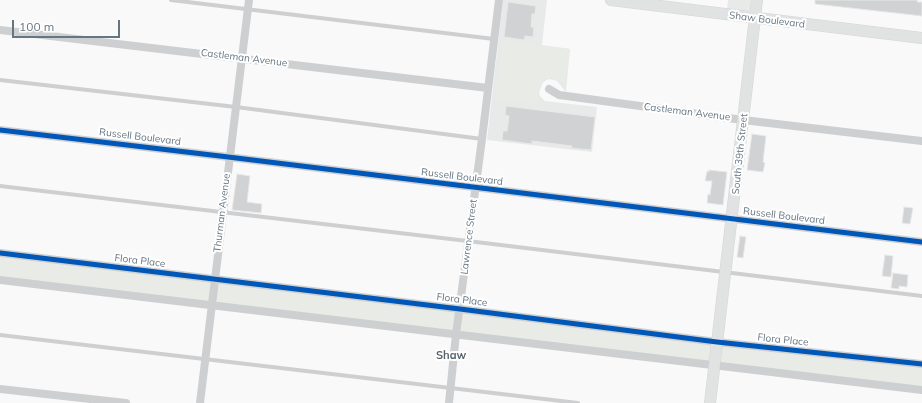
<!DOCTYPE html>
<style>
body{margin:0}
#map{position:relative;width:922px;height:403px;overflow:hidden;background:#f9f9f9;font-family:Mulish,sans-serif}
canvas{display:block}
.scale{position:absolute;left:12px;top:20px;width:108px;height:18px;box-sizing:border-box;border:2px solid #657683;border-top:0;padding-left:5px;font-size:12px;line-height:14px;white-space:nowrap;color:#657683;-webkit-text-stroke:3px #fff;paint-order:stroke}
</style>
<div id="map">
<canvas width="922" height="403"></canvas>
<div class="scale">100 m</div>
</div>
<script>
const g = document.querySelector('canvas').getContext('2d');
g.lineJoin = 'round';
function fillPath(path, color) {
  g.fillStyle = color;
  g.fill(path, 'evenodd');
}
function poly(rows) {
  const path = new Path2D();
  for (const r of rows) {
    path.moveTo(r[0], r[1]);
    for (let i = 2; i < r.length; i += 2) path.lineTo(r[i], r[i + 1]);
  }
  return path;
}
function strokePath(path, color, width, dash) {
  g.strokeStyle = color;
  g.lineWidth = width;
  g.lineCap = dash ? 'butt' : 'round';
  g.setLineDash(dash || []);
  g.stroke(path);
}
function drawText(font, color, halo, rows, align = 'center') {
  g.font = font + ' Mulish,sans-serif';
  g.lineWidth = 4;
  g.setLineDash([]);
  g.textBaseline = 'middle';
  g.strokeStyle = halo;
  g.fillStyle = color;
  for (const [text, x, y, turn = 0] of rows) {
    g.save();
    g.translate(x, y);
    g.rotate((+turn || 0) * Math.PI / 180);
    g.textAlign = isNaN(turn) ? turn : align;
    if (halo) g.strokeText(text, 0, 0);
    g.fillText(text, 0, 0);
    g.restore();
  }
}
fillPath(poly([
 [503,0,547,0,542,45,570,49,566,92,557,81,549,79,545,81,542,84,539,93,540,96,545,101,597,107,592,152,487,140],
 [728,0,751,0,750,10,748,11,727,9]
]), '#e8e9e9');
fillPath(poly([
 [503,40,570,49,565,83,553,78,544,79,538,87,537,92,539,100,539,104,495,99],
 [0,253,922,364,922,390,0,280]
]), '#e8ebe6');
const building = poly([
 [815,0,918,0,917,2,922,2,922,16,815,4,815,0],
 [508,2,536,6,535,14,532,14,531,27,534,27,533,37,525,36,524,40,504,37,508,2],
 [506,106,595,117,591,150,571,148,572,146,532,141,532,144,502,140,503,131,507,131,509,116,505,115,506,106],
 [752,134,766,136,763,162,765,163,763,172,747,170,752,134],
 [709,170,727,172,723,205,707,203,708,194,710,195,712,181,705,181,707,171,709,172,709,170],
 [237,174,250,176,247,202,262,204,261,213,232,210,237,174],
 [904,207,913,208,910,224,902,223,904,207],
 [740,236,746,237,743,258,737,257,740,236],
 [885,255,893,256,891,277,882,276,885,255],
 [893,273,908,275,907,287,899,286,899,289,891,288,893,273]
]);
fillPath(building, '#d0d2d3');
strokePath(building, '#e8e8e8', 1);
const secondary = poly([
 [611,0,922,38],
 [710,403,757,0]
]);
strokePath(secondary, '#d5d6d7', 12);
strokePath(poly([
 [171,0,494,39],
 [0,80,236,107,482,139],
 [0,186,476,242,922,296],
 [0,335,578,403]
]), '#cecfd0', 4);
strokePath(poly([
 [0,30,488,88],
 [549,89,559,95,743,120,922,141],
 [0,130,220,156,922,242],
 [0,253,460,309,717,342,922,364],
 [0,280,922,390],
 [0,389,126,403],
 [200,403,249,0],
 [449,403,456,334,482,139,499,0]
]), '#cecfd0', 8);
strokePath(secondary, '#e1e2e2', 11);
strokePath(poly([
 [0,130,220,156,922,242],
 [0,253,460,309,717,342,922,364]
]), '#0057b8', 5);
drawText('10px', '#657683', '#fff', [
 ["Shaw Boulevard",767,20,7],
 ["Castleman Avenue",244,58,7],
 ["Castleman Avenue",687,112,7],
 ["Russell Boulevard",140,137,7],
 ["South 39th Street",740,154,-84],
 ["Russell Boulevard",462,177,7],
 ["Thurman Avenue",222,213,-83],
 ["Russell Boulevard",784,216,7],
 ["Lawrence Street",469,237,-83],
 ["Flora Place",140,261,7],
 ["Flora Place",462,300,7],
 ["Flora Place",783,340,6]
]);
drawText('bold 11px', '#57646e', '#fff', [
 ["Shaw",451,356]
]);
</script>
